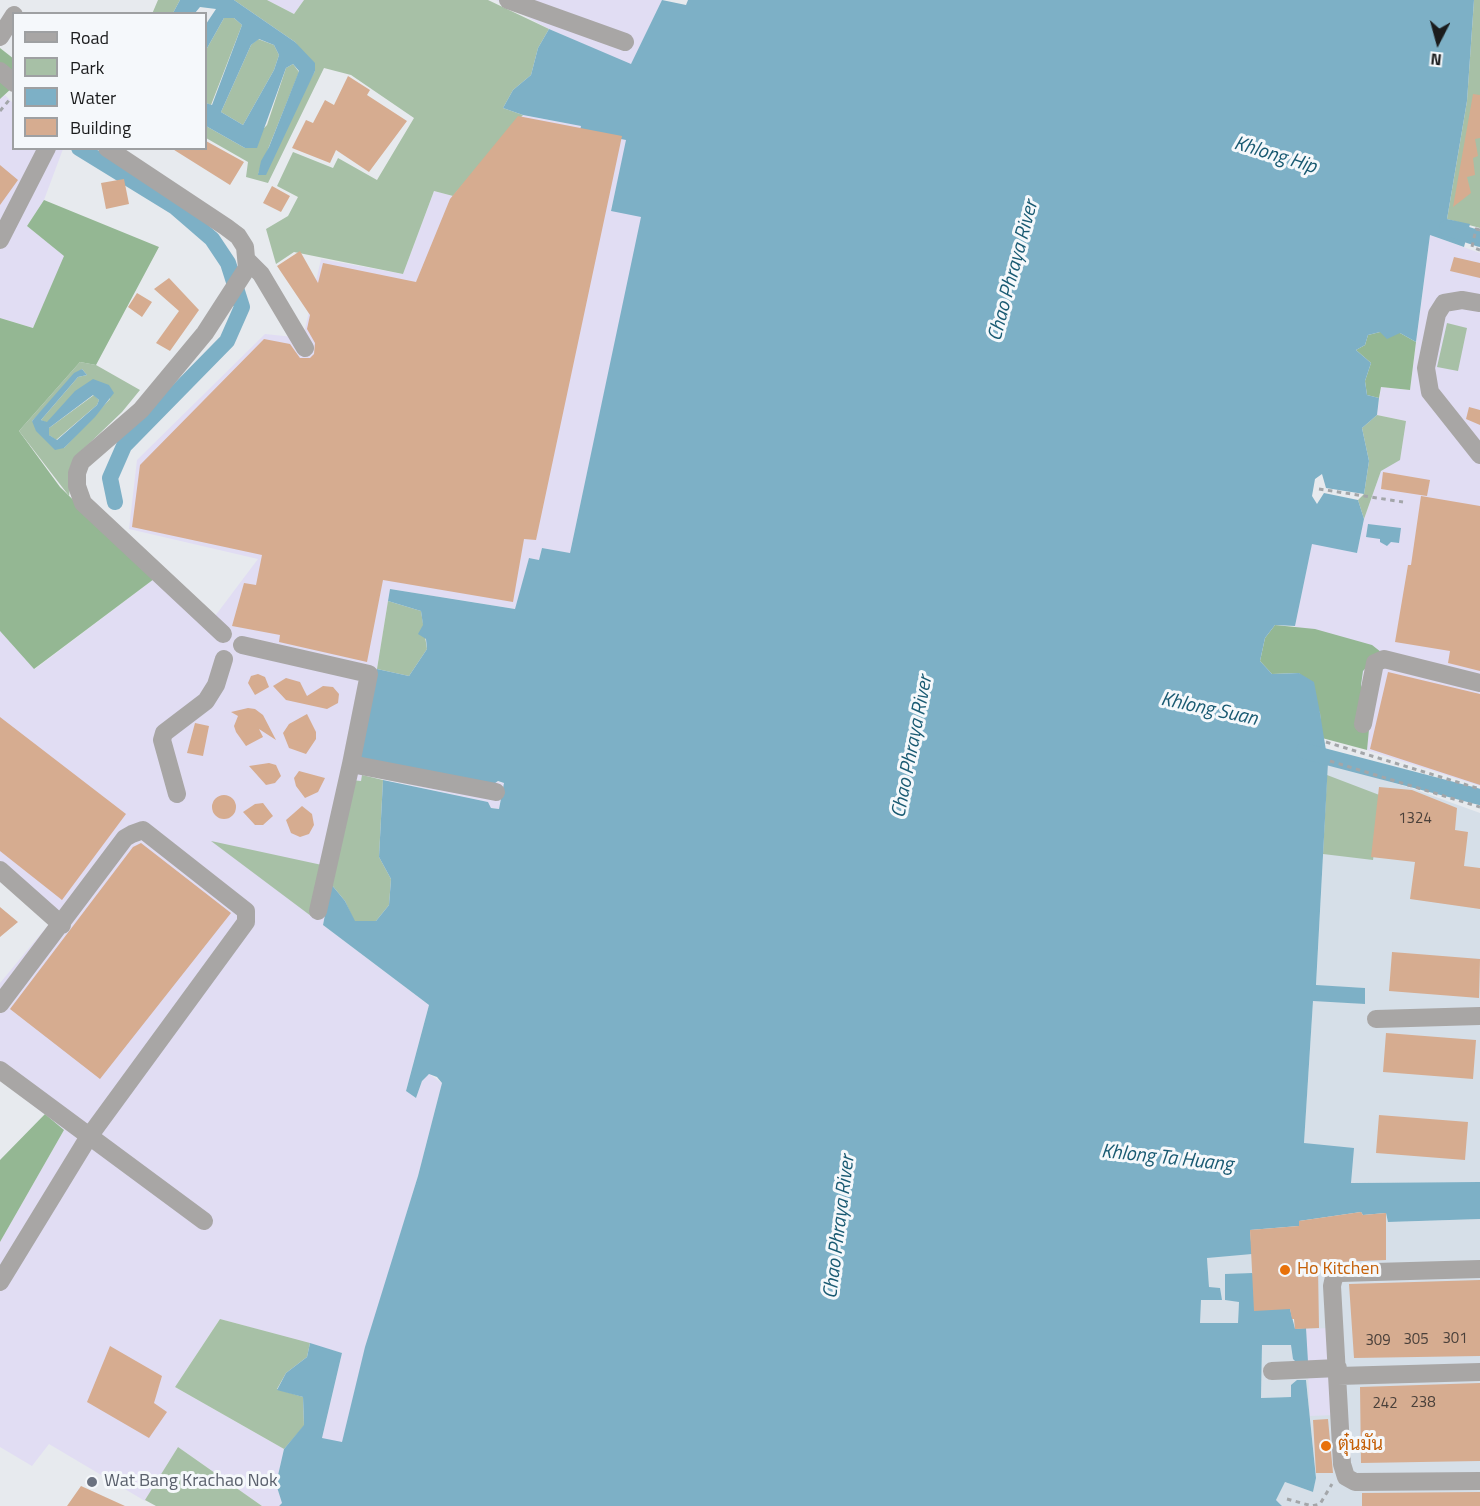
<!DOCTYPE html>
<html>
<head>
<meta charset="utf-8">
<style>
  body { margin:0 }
  #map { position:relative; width:1480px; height:1506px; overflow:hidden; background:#e7eaee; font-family:"Titillium Web",sans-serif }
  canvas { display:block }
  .legend { position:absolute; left:12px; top:12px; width:195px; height:138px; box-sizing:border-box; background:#f5f8fb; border:2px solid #9ea0a2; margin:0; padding:8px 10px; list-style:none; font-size:18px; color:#1b1c1d }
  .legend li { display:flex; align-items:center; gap:12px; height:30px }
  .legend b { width:30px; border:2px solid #9ea0a2 }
  .north { position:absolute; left:1408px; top:12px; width:60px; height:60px; -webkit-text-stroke:4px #f5f8fb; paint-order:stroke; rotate:186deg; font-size:16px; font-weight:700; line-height:24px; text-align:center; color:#1b1c1d }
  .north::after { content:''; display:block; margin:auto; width:21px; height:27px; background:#1b1c1d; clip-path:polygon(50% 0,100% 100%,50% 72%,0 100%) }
</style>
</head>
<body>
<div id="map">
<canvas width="1480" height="1506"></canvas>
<ul class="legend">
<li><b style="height:8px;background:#a8a6a5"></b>Road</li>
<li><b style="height:16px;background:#a7c0a6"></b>Park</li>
<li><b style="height:16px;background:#7db0c6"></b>Water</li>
<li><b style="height:16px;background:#d6ac90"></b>Building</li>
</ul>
<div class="north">N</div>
</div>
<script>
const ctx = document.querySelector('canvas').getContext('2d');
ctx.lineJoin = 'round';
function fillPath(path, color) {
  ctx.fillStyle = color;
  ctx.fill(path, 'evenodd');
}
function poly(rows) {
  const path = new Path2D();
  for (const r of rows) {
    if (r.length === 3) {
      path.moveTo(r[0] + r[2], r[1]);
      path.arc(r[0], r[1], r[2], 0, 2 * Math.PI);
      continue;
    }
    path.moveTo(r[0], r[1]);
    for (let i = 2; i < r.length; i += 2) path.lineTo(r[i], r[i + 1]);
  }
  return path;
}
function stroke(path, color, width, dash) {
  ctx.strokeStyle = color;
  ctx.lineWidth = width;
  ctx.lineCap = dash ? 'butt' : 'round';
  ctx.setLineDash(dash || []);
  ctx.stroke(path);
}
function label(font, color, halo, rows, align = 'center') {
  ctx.font = font + ' "Titillium Web",Sarabun,sans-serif';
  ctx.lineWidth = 6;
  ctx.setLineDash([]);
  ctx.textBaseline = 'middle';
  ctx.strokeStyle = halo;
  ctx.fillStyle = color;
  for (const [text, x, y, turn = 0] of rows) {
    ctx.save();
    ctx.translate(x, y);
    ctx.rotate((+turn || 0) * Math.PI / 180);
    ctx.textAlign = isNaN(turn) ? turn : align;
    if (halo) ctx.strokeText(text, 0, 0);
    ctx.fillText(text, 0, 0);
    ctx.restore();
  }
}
fillPath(poly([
  [1328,763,1411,788,1480,813,1480,1182,1350,1183,1304,1143,1313,1000,1365,1004,1365,988,1316,986],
  [1361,1212,1363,1215,1386,1213,1388,1222,1480,1219,1480,1506,1282,1506,1276,1500,1285,1482,1313,1492,1316,1477,1306,1380,1291,1397,1261,1398,1262,1345,1291,1345,1294,1319,1252,1273,1225,1275,1225,1300,1239,1301,1238,1323,1200,1323,1200,1300,1221,1300,1209,1288,1207,1258,1250,1230,1299,1226,1299,1221]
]), '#d6dfe8');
fillPath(poly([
  [267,0,304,0,294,14],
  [496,0,662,0,631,65,549,29],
  [5,95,13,103,14,148,63,149,44,200,27,226,65,256,33,328,0,318,0,99],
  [523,115,581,126,581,131,627,140,611,210,642,217,570,553,542,548,539,560,529,558,516,609,390,589,377,669,356,757,504,783,499,809,491,808,488,802,363,775,361,781,351,780,323,925,429,1005,406,1091,416,1098,422,1081,429,1074,442,1083,418,1176,366,1347,342,1443,322,1438,342,1353,220,1319,175,1387,284,1449,276,1484,282,1503,279,1506,262,1506,178,1447,145,1501,49,1444,32,1466,0,1447,0,1242,64,1130,0,1079,0,983,49,924,0,878,0,631,35,669,154,579,206,628,258,559,129,529,137,460,265,334,303,338,321,259,403,274,434,191,453,196],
  [1430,235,1480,253,1480,786,1345,743,1322,738,1295,626,1312,543,1357,553,1364,519,1381,471,1406,421,1377,415,1381,387,1410,390],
  [1330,1328,1336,1415,1310,1416,1306,1329]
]), '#e1ddf3');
fillPath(poly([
  [158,0,180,0,173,13,152,14],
  [234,0,267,0,294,14,304,0,488,0,549,29,538,48,531,75,513,90,503,108,523,115,453,196,434,191,403,274,294,252,276,264,266,229,288,216,298,197,277,186,293,152,333,168,338,158,377,180,414,118,351,75,324,68,268,183,246,177,248,162,206,138,206,126,245,148,267,125,286,68,293,64,299,72,258,174,315,71,295,42],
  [1474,0,1480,0,1480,228,1447,219,1467,101],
  [224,18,234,18,242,25,211,105,206,103,206,50],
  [258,39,274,45,279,55,274,70,243,125,221,112,251,45],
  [1447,323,1467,328,1458,371,1437,367],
  [80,362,96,365,140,390,122,412,74,458,69,496,19,431],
  [82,369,87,375,78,377,41,420,47,423,109,385,110,399,64,448,32,421],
  [94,395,99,400,97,405,56,440,49,435,49,428],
  [1377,415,1406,421,1400,460,1381,471,1364,519,1358,500,1364,494,1369,461,1362,428],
  [388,601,421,611,427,649,409,676,377,669],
  [362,775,383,780,379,857,391,879,389,905,376,921,354,921,345,901,331,884,351,780,361,781],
  [1327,775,1382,796,1373,860,1323,854],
  [211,841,322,865,311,916],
  [220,1319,310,1343,307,1357,286,1373,277,1389,303,1397,304,1426,284,1449,175,1387],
  [178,1447,262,1506,156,1506,145,1500]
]), '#a7c0a6');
fillPath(poly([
  [0,48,14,59,13,87,0,99],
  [44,200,159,247,96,365,80,362,19,431,60,487,154,579,34,669,0,631,0,318,33,328,64,256,27,226],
  [1380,332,1400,333,1416,342,1410,390,1381,387,1379,398,1367,395,1365,381,1371,363,1356,350,1365,345,1368,335],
  [1275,625,1315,629,1372,645,1381,652,1363,671,1361,685,1370,719,1367,750,1322,738,1320,713,1299,673,1272,674,1260,661,1265,638],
  [45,1114,64,1130,0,1242,0,1160]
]), '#94b793');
fillPath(poly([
  [180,0,234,0,295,42,315,63,315,71,266,175,258,175,261,161,269,147,299,71,293,64,286,68,257,148,245,148,206,126,206,103,212,105,242,25,234,18,224,18,206,50,206,24,216,9,200,7,195,13,173,13],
  [259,39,274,45,279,55,274,70,243,125,221,112,251,45],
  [662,0,686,5,688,0,1474,0,1467,101,1447,219,1470,224,1464,247,1430,235,1416,342,1400,333,1387,339,1380,332,1368,335,1365,345,1356,350,1371,363,1365,381,1367,395,1379,398,1377,415,1362,428,1369,461,1364,494,1326,488,1322,474,1315,479,1312,496,1317,504,1324,493,1358,500,1364,519,1357,553,1312,544,1295,626,1275,625,1265,638,1260,661,1272,674,1299,673,1314,682,1320,713,1328,763,1316,985,1365,988,1365,1004,1313,1001,1304,1143,1354,1148,1351,1183,1480,1182,1480,1219,1388,1222,1386,1213,1363,1215,1361,1212,1299,1221,1299,1226,1250,1230,1252,1254,1207,1258,1209,1287,1220,1288,1222,1300,1201,1300,1200,1323,1238,1323,1239,1302,1225,1300,1225,1274,1252,1273,1290,1309,1295,1329,1306,1328,1308,1362,1297,1363,1293,1359,1291,1345,1262,1345,1261,1398,1291,1397,1291,1385,1297,1380,1306,1380,1316,1478,1313,1492,1285,1482,1276,1500,1282,1506,279,1506,282,1503,276,1484,284,1449,304,1425,303,1397,277,1390,286,1373,307,1357,310,1343,342,1353,322,1438,342,1442,365,1347,418,1176,442,1083,437,1077,429,1074,422,1081,416,1098,406,1091,429,1005,323,925,331,884,345,901,355,921,376,921,389,905,391,879,379,857,383,780,488,802,491,808,499,809,504,783,498,781,491,786,356,758,377,669,409,676,427,649,426,639,418,634,423,625,421,611,388,601,390,589,515,609,529,558,539,560,542,548,570,553,641,217,611,211,626,140,580,131,581,126,523,115,503,108,513,90,531,75,538,48,549,29,631,64],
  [82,369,87,375,78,377,41,420,47,422,75,391,93,379,109,385,114,393,95,417,64,448,55,450,36,431,32,421,74,373],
  [93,395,99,400,97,405,57,440,49,435,49,428],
  [1368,524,1401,528,1399,543,1391,542,1387,546,1380,542,1380,539,1366,537]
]), '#7db0c6');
stroke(poly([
  [79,148,175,207,212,239,228,263,242,307,227,341,124,446,110,478,115,502],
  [1447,228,1480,239],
  [1304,751,1480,797]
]), '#7db0c6', 16);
fillPath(poly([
  [348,76,370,90,367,95,407,121,369,172,336,150,330,163,292,148,306,120,313,123,325,100,334,105],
  [1473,94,1480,95,1480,138,1475,139,1478,156,1473,158,1475,175,1467,177,1471,193,1453,207],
  [518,116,622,136,536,540,524,539,513,602,383,580,367,662,279,642,280,635,232,626,244,583,256,585,262,555,132,527,140,465,264,339,290,344,300,358,310,358,314,354,315,343,307,329,310,315,277,266,300,251,318,283,323,263,416,282,450,199],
  [206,141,244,162,230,185,171,148,206,148],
  [0,165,18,180,0,205],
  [124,179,129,204,106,209,101,183],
  [272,186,290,196,281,212,263,203],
  [1454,257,1480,263,1480,278,1450,271],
  [169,278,199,310,170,351,156,343,179,311,154,289],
  [137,293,152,302,142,317,128,307],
  [1469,407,1480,410,1480,425,1466,419],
  [1383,472,1430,480,1427,496,1381,489],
  [1421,496,1480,506,1480,671,1448,663,1450,651,1395,642,1408,565,1411,565],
  [1388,672,1480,694,1480,785,1370,749],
  [258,674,265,677,269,687,255,695,248,683,251,676],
  [286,678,300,682,307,696,323,686,333,687,339,694,338,703,327,709,286,700,273,686],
  [248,708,255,709,263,715,276,740,259,729,263,737,246,746,236,732,234,726,238,716,231,712],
  [307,714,316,732,316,739,306,754,289,748,283,733,289,724],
  [0,717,126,814,62,900,0,851],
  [195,723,209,726,203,756,187,753],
  [269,763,276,765,281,776,275,783,266,785,249,766],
  [299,771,325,778,318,792,305,798,296,786,294,778],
  [1379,787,1412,790,1457,808,1455,830,1468,832,1464,866,1480,868,1480,909,1410,899,1415,862,1371,857],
  [224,807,12],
  [263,803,273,816,263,825,255,825,243,812,255,804],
  [302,806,312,814,314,825,309,834,300,837,291,833,286,820],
  [141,843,231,913,100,1079,10,1009,133,847],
  [0,907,18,922,0,937],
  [1392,952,1480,959,1479,998,1389,991],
  [1386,1033,1476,1040,1473,1079,1383,1072],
  [1379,1115,1468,1122,1465,1160,1376,1153],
  [1361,1212,1363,1215,1386,1213,1386,1260,1340,1262,1318,1267,1319,1328,1295,1329,1294,1319,1292,1319,1290,1309,1254,1311,1250,1230,1299,1226,1299,1221],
  [1480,1280,1480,1356,1354,1358,1349,1284],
  [110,1346,162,1376,154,1403,167,1412,149,1438,87,1402],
  [1480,1383,1480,1461,1361,1463,1360,1387],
  [1328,1419,1333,1473,1316,1473,1313,1420],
  [81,1486,125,1506,67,1506],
  [1480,1492,1480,1506,1362,1506,1362,1493]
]), '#d6ac90');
stroke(poly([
  [0,111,10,99],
  [1480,230,1476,229,1472,247,1480,250],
  [1319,489,1403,502],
  [1326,742,1480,789],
  [1330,761,1480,807],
  [1287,1499,1312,1506,1320,1504,1332,1484]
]), '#a3a6a9', 3, [4.5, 4.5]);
stroke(poly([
  [508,0,625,42],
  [0,37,14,15],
  [0,71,14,83],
  [107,148,226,227,238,236,245,247,247,268,205,333,141,410,81,462,77,473,77,486,83,503,223,634],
  [0,240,47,148],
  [247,260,261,274,305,348],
  [1480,303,1462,300,1444,303,1437,314,1426,368,1430,392,1480,455],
  [242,645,369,674,351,764,496,792],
  [1363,724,1375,663,1384,659,1480,683],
  [177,794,162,740,164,733,206,701,216,685,224,659],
  [0,870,62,925],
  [318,911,351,764],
  [0,1004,125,838,132,834,143,830,246,911,246,922,88,1138,0,1282],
  [1376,1019,1480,1016],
  [0,1070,204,1221],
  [1480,1269,1340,1273,1334,1277,1332,1286,1342,1464,1346,1477,1355,1482,1480,1481],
  [1272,1371,1338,1368],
  [1338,1376,1480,1372]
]), '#a8a6a5', 18);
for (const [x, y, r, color] of [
  [1285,1270,6,"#e8710a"],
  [1326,1446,6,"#e8710a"],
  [92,1482,6,"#6b7280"]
]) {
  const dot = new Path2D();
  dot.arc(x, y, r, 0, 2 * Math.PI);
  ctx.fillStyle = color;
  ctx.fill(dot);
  stroke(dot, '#f5f8fb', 2);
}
label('15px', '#4a403a', null, [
  ["1324",1415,819],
  ["301",1455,1339],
  ["305",1416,1340],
  ["309",1378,1341],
  ["238",1423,1403],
  ["242",1385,1404]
]);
label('18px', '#c56008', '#f5f8fb', [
  ["Ho Kitchen",1297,1270],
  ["ตุ๋นมัน",1338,1446]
], 'left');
label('18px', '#5b616d', '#f5f8fb', [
  ["Wat Bang Krachao Nok",104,1482]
], 'left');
label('italic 20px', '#195a72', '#f5f8fb', [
  ["Khlong Hip",1275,156,17],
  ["Chao Phraya River",1014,271,-75],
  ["Khlong Suan",1209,710,12],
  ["Chao Phraya River",913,747,-79],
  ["Khlong Ta Huang",1167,1159,6],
  ["Chao Phraya River",840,1227,-83]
]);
</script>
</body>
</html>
